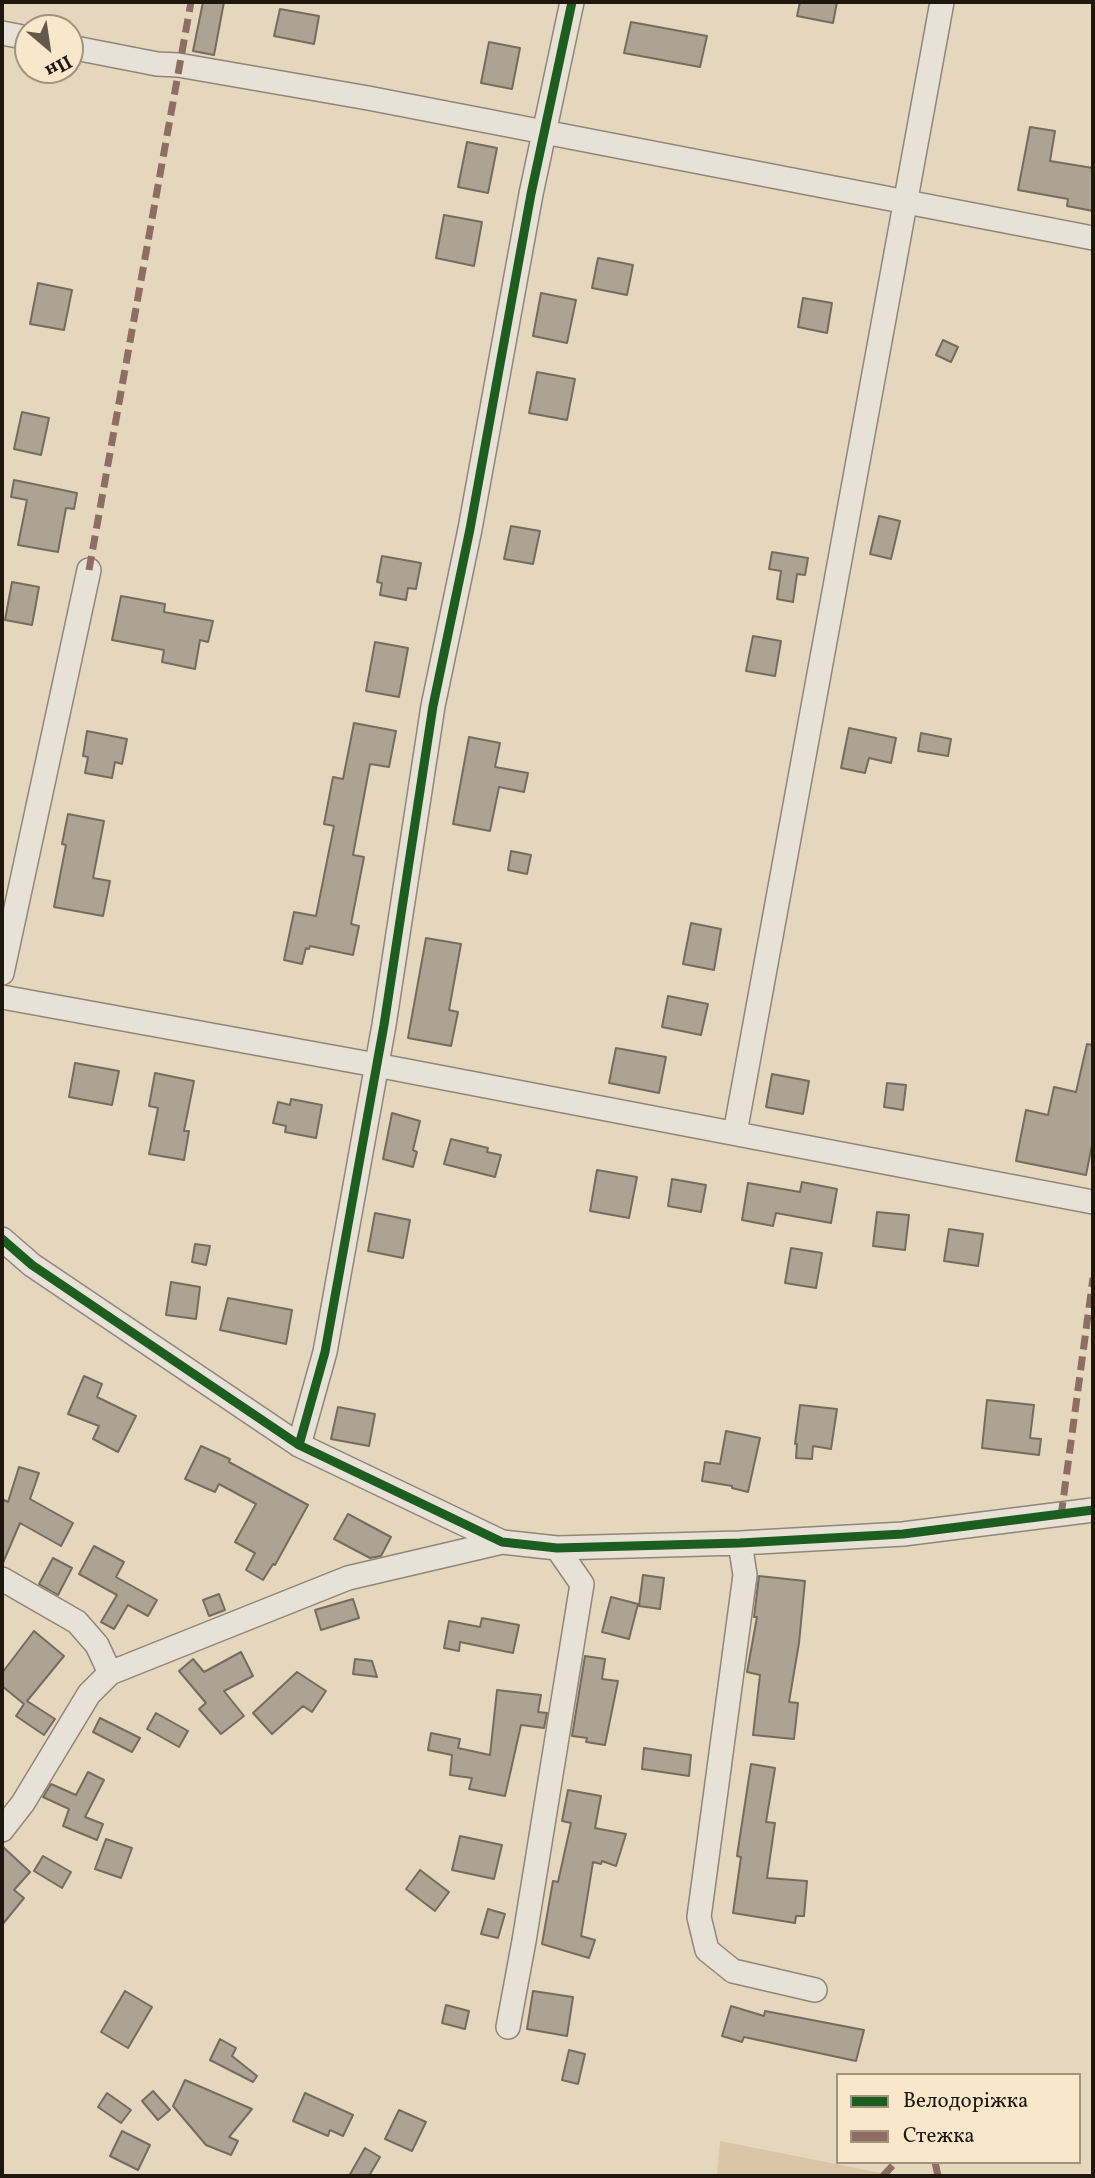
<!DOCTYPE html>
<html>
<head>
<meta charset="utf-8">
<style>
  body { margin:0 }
  #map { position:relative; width:1095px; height:2178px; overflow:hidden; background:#e5d6be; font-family:Vollkorn,serif }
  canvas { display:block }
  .frame { position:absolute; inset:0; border:4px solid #1f160c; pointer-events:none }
  .legend { position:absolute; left:836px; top:2073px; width:245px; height:91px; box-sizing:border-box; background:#f8e7ca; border:2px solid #a1937e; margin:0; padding:9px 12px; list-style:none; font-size:21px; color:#1f160c }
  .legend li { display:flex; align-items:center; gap:14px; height:35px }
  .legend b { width:35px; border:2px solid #a1937e }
  .north { position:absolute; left:14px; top:14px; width:70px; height:70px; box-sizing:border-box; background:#f8e7ca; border:2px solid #a1937e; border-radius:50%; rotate:151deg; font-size:19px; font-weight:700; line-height:28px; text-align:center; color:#1f160c }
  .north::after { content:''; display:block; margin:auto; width:24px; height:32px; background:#64594a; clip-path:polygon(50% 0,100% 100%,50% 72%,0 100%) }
</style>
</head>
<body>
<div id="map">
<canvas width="1095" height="2178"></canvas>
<div class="frame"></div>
<ul class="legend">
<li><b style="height:9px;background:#1b5e20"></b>Велодоріжка</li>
<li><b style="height:9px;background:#8d6e63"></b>Стежка</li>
</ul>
<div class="north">Пн</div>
</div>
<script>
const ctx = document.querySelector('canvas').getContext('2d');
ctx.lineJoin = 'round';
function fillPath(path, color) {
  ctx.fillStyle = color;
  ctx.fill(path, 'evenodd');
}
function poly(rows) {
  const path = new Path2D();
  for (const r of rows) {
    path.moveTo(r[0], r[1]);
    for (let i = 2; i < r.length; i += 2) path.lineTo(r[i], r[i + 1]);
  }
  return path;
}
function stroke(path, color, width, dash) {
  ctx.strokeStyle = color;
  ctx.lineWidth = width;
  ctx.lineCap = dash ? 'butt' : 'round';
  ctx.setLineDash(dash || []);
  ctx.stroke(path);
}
fillPath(poly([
  [720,2141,896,2176,717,2176]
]), '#dac6a6');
const building = poly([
  [203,2,224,2,214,55,193,51,203,2],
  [800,2,837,2,833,23,797,16,800,2],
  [280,9,319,16,314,44,274,36,280,9],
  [631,22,707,36,700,67,624,53,631,22],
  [489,42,520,48,512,89,481,83,489,42],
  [1030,127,1055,131,1050,161,1093,168,1093,211,1067,206,1068,199,1018,190,1030,127],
  [467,142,497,148,488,193,458,187,467,142],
  [444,215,482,222,474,266,436,258,444,215],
  [598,258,633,265,627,295,592,288,598,258],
  [38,283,72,290,64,330,30,324,38,283],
  [541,293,576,300,567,343,533,336,541,293],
  [803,298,832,303,827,333,798,327,803,298],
  [943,340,958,347,951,362,936,355,943,340],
  [537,372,575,379,567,420,529,413,537,372],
  [22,412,49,418,41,455,14,449,22,412],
  [14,480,77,493,74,509,66,508,58,552,18,545,27,500,11,497,14,480],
  [879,516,900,521,891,559,870,554,879,516],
  [511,526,540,531,533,564,504,559,511,526],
  [772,552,808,558,805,575,797,574,793,602,777,599,781,571,769,569,772,552],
  [382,556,421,563,416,589,408,588,406,600,380,595,382,583,377,582,382,556],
  [12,582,39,587,32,625,5,620,12,582],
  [121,596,165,604,164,612,213,621,208,642,200,640,195,669,162,662,164,650,112,640,121,596],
  [753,636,781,641,775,676,746,671,753,636],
  [375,642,408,648,399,697,366,691,375,642],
  [354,723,396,731,389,767,370,764,353,855,364,857,351,924,359,926,353,955,310,946,309,949,306,948,302,964,284,960,294,912,316,916,334,826,324,824,333,777,343,779,354,723],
  [849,728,896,738,891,763,869,758,865,773,841,768,849,728],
  [87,731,127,739,122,764,115,762,112,778,85,773,88,757,83,756,87,731],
  [921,733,951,739,948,756,918,751,921,733],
  [469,737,500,743,495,767,528,773,524,792,499,787,490,831,453,824,469,737],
  [68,814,104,821,93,878,110,881,103,916,54,907,66,845,62,844,68,814],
  [511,851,531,855,527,874,508,870,511,851],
  [691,923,721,929,714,970,683,964,691,923],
  [426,938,461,944,449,1010,458,1012,451,1046,408,1038,426,938],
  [668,996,708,1004,701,1035,662,1027,668,996],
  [1087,1044,1093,1045,1093,1140,1086,1175,1016,1161,1026,1110,1048,1115,1054,1087,1076,1092,1087,1044],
  [616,1048,666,1057,659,1093,609,1083,616,1048],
  [75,1063,119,1071,112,1105,69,1097,75,1063],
  [155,1073,194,1081,184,1131,189,1131,184,1160,149,1154,158,1108,149,1106,155,1073],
  [772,1074,809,1081,803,1114,766,1107,772,1074],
  [887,1083,906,1085,903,1110,884,1107,887,1083],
  [291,1099,322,1105,316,1138,285,1132,286,1126,273,1123,278,1102,290,1105,291,1099],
  [392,1113,420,1121,413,1150,417,1152,413,1167,383,1159,392,1113],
  [451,1139,488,1148,487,1152,501,1155,495,1177,444,1164,451,1139],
  [597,1170,637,1177,629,1218,590,1211,597,1170],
  [672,1179,706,1185,701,1212,668,1206,672,1179],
  [802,1182,837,1189,831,1223,776,1213,773,1226,742,1220,748,1183,800,1192,802,1182],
  [877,1212,909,1215,905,1250,873,1246,877,1212],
  [375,1213,410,1220,403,1258,368,1251,375,1213],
  [949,1229,983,1234,978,1266,944,1261,949,1229],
  [195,1244,210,1246,206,1265,192,1262,195,1244],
  [791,1248,822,1253,816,1288,785,1283,791,1248],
  [171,1282,200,1287,196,1319,166,1315,171,1282],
  [228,1298,292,1310,286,1344,220,1330,228,1298],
  [84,1376,102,1384,97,1397,136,1416,118,1452,93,1439,99,1426,68,1414,84,1376],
  [987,1400,1034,1405,1030,1438,1041,1439,1039,1455,982,1448,987,1400],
  [800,1405,837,1409,831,1449,813,1446,812,1459,796,1458,797,1444,795,1444,800,1405],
  [338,1407,375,1414,369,1446,331,1439,338,1407],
  [726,1431,760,1438,748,1492,732,1488,732,1486,702,1481,705,1462,720,1464,726,1431],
  [201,1446,230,1459,229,1462,308,1505,275,1565,273,1564,263,1580,246,1570,255,1553,235,1542,256,1504,219,1484,215,1492,185,1479,201,1446],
  [19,1467,39,1473,30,1499,73,1523,61,1546,20,1523,2,1565,2,1499,8,1502,19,1467],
  [348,1514,391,1537,381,1556,370,1558,334,1539,348,1514],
  [94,1546,124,1562,116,1577,157,1600,148,1616,128,1605,114,1629,101,1622,117,1595,79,1574,94,1546],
  [53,1558,72,1568,58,1595,39,1584,53,1558],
  [643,1575,664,1578,660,1609,639,1606,643,1575],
  [759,1576,805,1581,799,1643,789,1702,798,1703,794,1739,753,1735,760,1675,747,1672,757,1617,754,1617,759,1576],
  [219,1594,225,1610,209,1616,203,1600,219,1594],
  [611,1597,638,1604,629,1639,602,1632,611,1597],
  [353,1599,359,1618,321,1630,315,1610,353,1599],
  [482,1618,519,1625,513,1653,460,1642,459,1651,444,1648,449,1621,480,1627,482,1618],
  [34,1631,64,1656,27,1701,55,1719,44,1735,16,1716,24,1704,2,1686,2,1673,34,1631],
  [241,1652,253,1676,224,1691,244,1716,221,1734,199,1709,206,1703,179,1671,193,1659,204,1672,241,1652],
  [585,1656,605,1659,602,1679,618,1681,605,1745,586,1742,587,1738,572,1736,585,1656],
  [355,1659,372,1661,377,1677,353,1674,355,1659],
  [297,1672,326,1691,312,1712,303,1706,272,1734,253,1713,297,1672],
  [497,1690,541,1695,538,1712,547,1713,544,1728,521,1725,505,1796,469,1789,472,1778,450,1775,452,1755,428,1750,431,1733,460,1739,458,1748,490,1755,497,1690],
  [156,1713,188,1731,179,1747,147,1729,156,1713],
  [100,1718,140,1738,132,1752,93,1732,100,1718],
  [644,1748,691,1755,689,1776,642,1769,644,1748],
  [751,1764,775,1768,766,1822,775,1823,767,1878,807,1881,804,1916,796,1916,795,1923,733,1913,741,1857,737,1856,751,1764],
  [88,1772,104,1780,85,1817,103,1824,97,1840,63,1826,69,1809,43,1797,51,1784,76,1795,88,1772],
  [568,1790,601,1796,595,1828,626,1834,616,1866,602,1861,601,1864,593,1862,581,1936,595,1940,589,1958,542,1944,553,1881,558,1882,571,1823,562,1821,568,1790],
  [460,1836,502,1845,494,1879,452,1870,460,1836],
  [106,1839,132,1848,121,1878,95,1869,106,1839],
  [2,1846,30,1872,14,1890,24,1898,2,1925,2,1846],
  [43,1856,71,1872,62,1888,34,1871,43,1856],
  [420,1870,449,1892,435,1911,406,1889,420,1870],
  [488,1909,505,1914,498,1938,481,1934,488,1909],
  [125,1991,152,2007,128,2048,101,2032,125,1991],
  [533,1991,573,1997,567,2036,527,2029,533,1991],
  [446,2005,469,2011,465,2029,442,2023,446,2005],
  [731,2006,764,2016,765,2011,864,2030,856,2061,744,2037,742,2042,722,2036,731,2006],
  [220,2039,236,2048,232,2056,257,2076,253,2082,210,2060,220,2039],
  [569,2050,585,2054,578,2084,562,2080,569,2050],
  [185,2080,252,2109,229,2137,238,2141,231,2155,206,2145,173,2106,185,2080],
  [153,2091,170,2110,158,2120,142,2101,153,2091],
  [107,2093,131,2110,121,2123,98,2107,107,2093],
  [305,2093,353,2115,343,2136,330,2130,328,2136,293,2121,305,2093],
  [399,2110,426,2122,412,2151,385,2139,399,2110],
  [122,2131,150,2145,138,2170,110,2156,122,2131],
  [365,2148,380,2157,369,2176,349,2176,365,2148]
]);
fillPath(building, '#ada393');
stroke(building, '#756c5f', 2);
const minor = poly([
  [2,33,28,38],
  [70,47,157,64,178,65,368,98,1093,238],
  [2,973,89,570],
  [2,997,376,1065,1093,1202],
  [735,1133,942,2],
  [2,1239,32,1265,299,1445,502,1542,557,1548,740,1543,903,1534,1093,1510],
  [299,1445,325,1352,384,1025,433,706,470,529,531,194,572,2],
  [740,1543,745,1575,699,1917,707,1950,733,1971,815,1990],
  [2,1579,77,1622,97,1645,110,1673],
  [2,1830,23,1803,89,1694,110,1673,348,1578,502,1542],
  [508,2027,524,1941,582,1584,557,1548]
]);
stroke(minor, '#908678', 26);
stroke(minor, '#e8e1d5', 23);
stroke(poly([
  [89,570,191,2],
  [1061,1516,1093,1278],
  [935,2162,938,2176],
  [883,2176,896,2162]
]), '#8d6e63', 7, [14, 7]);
stroke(poly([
  [2,1239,32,1265,299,1445,502,1542,557,1548,740,1543,903,1534,1093,1510],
  [299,1445,325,1352,384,1025,433,706,470,529,531,194,572,2]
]), '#1b5e20', 9);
</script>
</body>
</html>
